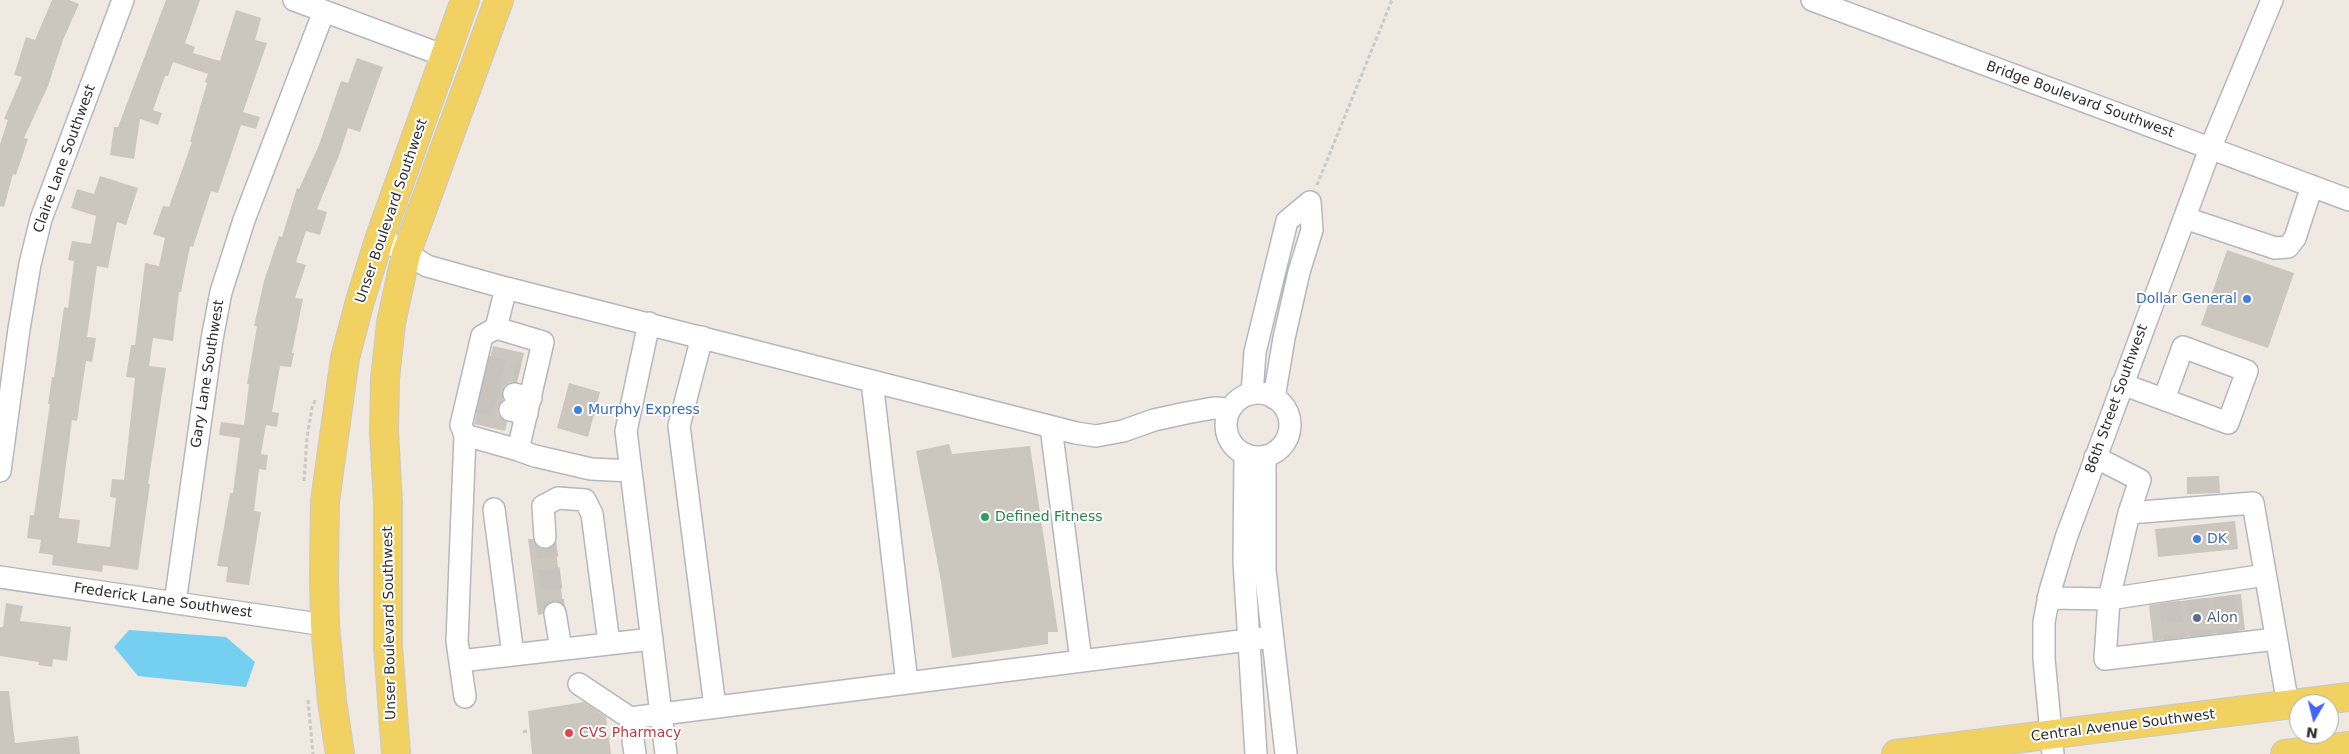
<!DOCTYPE html>
<html>
<head>
<meta charset="utf-8">
<style>
  body { margin:0 }
  #map { position:relative; width:2349px; height:754px; overflow:hidden; background:#efe9e1; font-family:"DejaVu Sans",sans-serif }
  canvas { display:block }
  .north { position:absolute; left:2289px; top:694px; width:50px; height:50px; box-sizing:border-box; background:#fff; border:1px solid #ababab; border-radius:50%; rotate:188deg; font-size:14px; font-weight:700; line-height:20px; text-align:center; color:#2e2e2e }
  .north::after { content:''; display:block; margin:auto; width:18px; height:22px; background:#4264fb; clip-path:polygon(50% 0,100% 100%,50% 72%,0 100%) }
</style>
</head>
<body>
<div id="map">
<canvas width="2349" height="754"></canvas>
<div class="north">N</div>
</div>
<script>
const ctx = document.querySelector('canvas').getContext('2d');
ctx.lineJoin = 'round';
function fillPath(path, color) {
  ctx.fillStyle = color;
  ctx.fill(path, 'evenodd');
}
function poly(rows) {
  const path = new Path2D();
  for (const r of rows) {
    if (r.length === 3) {
      path.moveTo(r[0] + r[2], r[1]);
      path.arc(r[0], r[1], r[2], 0, 2 * Math.PI);
      continue;
    }
    path.moveTo(r[0], r[1]);
    for (let i = 2; i < r.length; i += 2) path.lineTo(r[i], r[i + 1]);
  }
  return path;
}
function stroke(path, color, width, dash) {
  ctx.strokeStyle = color;
  ctx.lineWidth = width;
  ctx.lineCap = dash ? 'butt' : 'round';
  ctx.setLineDash(dash || []);
  ctx.stroke(path);
}
function label(font, color, halo, rows, align = 'center') {
  ctx.font = font + ' "DejaVu Sans",sans-serif';
  ctx.lineWidth = 4;
  ctx.setLineDash([]);
  ctx.textBaseline = 'middle';
  ctx.strokeStyle = halo;
  ctx.fillStyle = color;
  for (const [text, x, y, turn = 0] of rows) {
    ctx.save();
    ctx.translate(x, y);
    ctx.rotate((+turn || 0) * Math.PI / 180);
    ctx.textAlign = isNaN(turn) ? turn : align;
    if (halo) ctx.strokeText(text, 0, 0);
    ctx.fillText(text, 0, 0);
    ctx.restore();
  }
}
fillPath(poly([
  [129,630,226,637,255,662,246,687,138,676,114,647]
]), '#75cff0');
fillPath(poly([
  [52,0,69,0,79,4,63,40,48,86,24,138,28,139,16,175,13,174,4,207,0,206,0,144,8,120,4,119,22,77,14,75,26,37,35,40],
  [166,0,200,0,185,43,195,47,193,53,220,61,236,10,261,18,255,40,267,43,243,112,260,117,256,129,241,125,218,193,211,191,193,247,190,246,181,292,179,292,173,341,153,338,149,366,166,368,148,484,150,484,138,570,103,565,102,572,52,565,53,555,39,553,41,540,27,538,30,515,34,515,50,404,48,404,52,377,54,377,64,307,68,308,74,261,68,260,72,241,91,244,96,216,71,208,77,189,94,194,100,176,138,188,126,225,117,222,108,268,97,266,87,337,96,338,92,362,86,361,77,421,72,420,59,518,80,520,77,543,110,547,116,498,110,497,112,479,124,480,135,378,126,377,131,345,135,345,145,263,159,266,165,238,153,234,163,206,169,207,192,142,190,142,207,83,205,82,208,74,173,62,168,76,165,76,153,110,162,113,158,125,140,119,134,159,110,155,114,127,118,127],
  [357,58,383,67,360,132,348,128,340,153,317,209,327,212,320,235,306,231,296,262,306,265,295,298,303,299,292,353,294,353,291,367,280,366,272,412,279,413,277,427,266,425,261,454,268,455,266,470,259,469,254,511,261,512,249,585,226,582,228,567,217,566,230,493,233,493,240,438,219,435,221,422,244,425,249,384,247,384,257,326,254,326,264,281,279,236,282,237,297,188,299,189,319,145,341,81,348,83],
  [2227,250,2294,273,2268,348,2201,325],
  [493,346,524,353,517,382,510,382,505,386,502,392,503,400,498,407,498,414,507,422,505,431,474,424],
  [569,383,600,392,588,437,557,428],
  [949,444,952,454,1030,446,1058,632,1048,632,1048,644,952,658,941,581,916,451],
  [2219,476,2220,493,2187,494,2187,477],
  [2235,521,2238,549,2158,557,2155,529],
  [528,539,533,539,539,548,545,549,555,544,563,604,553,601,547,603,543,614,538,615],
  [2241,594,2245,630,2153,641,2149,605],
  [6,603,23,606,20,621,71,627,67,661,53,659,52,667,38,665,39,662,0,656,0,627,3,627],
  [0,691,9,691,15,743,78,736,80,754,0,754],
  [584,702,606,717,611,754,532,754,528,711]
]), '#cbc7bf');
stroke(poly([
  [483,365,519,374],
  [479,385,514,394],
  [474,402,510,410],
  [545,537,555,613],
  [2224,596,2228,633],
  [2197,599,2201,636],
  [2170,602,2174,639]
]), '#c8c4bd', 21, [21, 11]);
const minor = poly([
  [294,0,445,56],
  [1812,0,2349,200],
  [2185,218,2275,248,2288,247,2295,238,2312,186],
  [380,237,427,266,506,288,1076,433,1096,436,1123,431,1154,420,1186,413,1214,408,1230,409],
  [649,323,626,431,666,754],
  [496,328,543,342,518,450,535,456,591,469,631,471],
  [702,337,679,426,715,707],
  [872,381,907,683],
  [2122,384,2228,423,2247,371,2183,347,2164,399],
  [1258,425,32],
  [514,394,531,398],
  [1252,394,1255,352,1287,221,1310,202],
  [1274,398,1284,338,1299,272,1312,230,1310,202],
  [510,410,527,414],
  [1051,427,1081,661],
  [465,435,518,450],
  [1245,454,1244,562,1256,754],
  [1265,456,1265,570,1286,754],
  [2095,457,2140,480,2129,513],
  [0,471,19,329,30,264,41,219,123,0],
  [494,509,513,655],
  [545,537,543,506,558,498,585,500,592,514,609,643],
  [2265,575,2109,599,2105,659,2276,639],
  [0,577,325,625],
  [2048,598,2109,599,2129,513,2253,503,2288,705],
  [175,603,212,339,221,292,244,220,324,11],
  [555,613,561,649],
  [460,661,652,639],
  [579,684,630,718,1272,637],
  [465,697,457,641,465,435,461,425,482,336,496,328,506,288],
  [630,718,635,754],
  [2053,754,2044,659,2044,622,2050,591,2066,538,2210,149,2272,0]
]);
const major = poly([
  [340,754,332,701,325,625,324,575,325,501,345,358,360,301,380,237,465,0],
  [396,754,388,646,388,503,384,431,385,379,391,323,406,254,499,0],
  [1896,754,2349,697],
  [2285,754,2349,746]
]);
stroke(minor, '#b4b7c1', 24);
stroke(major, '#c9c9c9', 30);
stroke(poly([
  [1317,185,1392,0],
  [304,481,307,437,312,408,316,398],
  [308,700,313,754],
  [523,732,527,731]
]), '#c9c9c9', 3, [4, 2.5]);
stroke(minor, '#fff', 21);
stroke(major, '#f2d163', 28);
for (const [x, y, r, color] of [
  [2247,299,5,"#3f7fe0"],
  [578,410,5,"#3f7fe0"],
  [985,517,5,"#2e9e5b"],
  [2197,539,5,"#3f7fe0"],
  [2197,618,5,"#5c6f8a"],
  [569,733,5,"#e0444e"]
]) {
  const dot = new Path2D();
  dot.arc(x, y, r, 0, 2 * Math.PI);
  ctx.fillStyle = color;
  ctx.fill(dot);
  stroke(dot, '#fff', 2);
}
label('14px', '#2e2e2e', '#fff', [
  ["Bridge Boulevard Southwest",2080,100,20],
  ["Claire Lane Southwest",65,159,-70],
  ["Unser Boulevard Southwest",392,211,-71],
  ["Gary Lane Southwest",208,374,-81],
  ["86th Street Southwest",2117,399,-70],
  ["Frederick Lane Southwest",163,601,8],
  ["Unser Boulevard Southwest",390,623,-91],
  ["Central Avenue Southwest",2123,726,-7]
]);
label('14px', '#366cbe', '#fff', [
  ["Dollar General",2237,299,"right"],
  ["Murphy Express",588,410],
  ["DK",2207,539]
], 'left');
label('14px', '#27864d', '#fff', [
  ["Defined Fitness",995,517]
], 'left');
label('14px', '#4e5e75', '#fff', [
  ["Alon",2207,618]
], 'left');
label('14px', '#be3a42', '#fff', [
  ["CVS Pharmacy",579,733]
], 'left');
</script>
</body>
</html>
